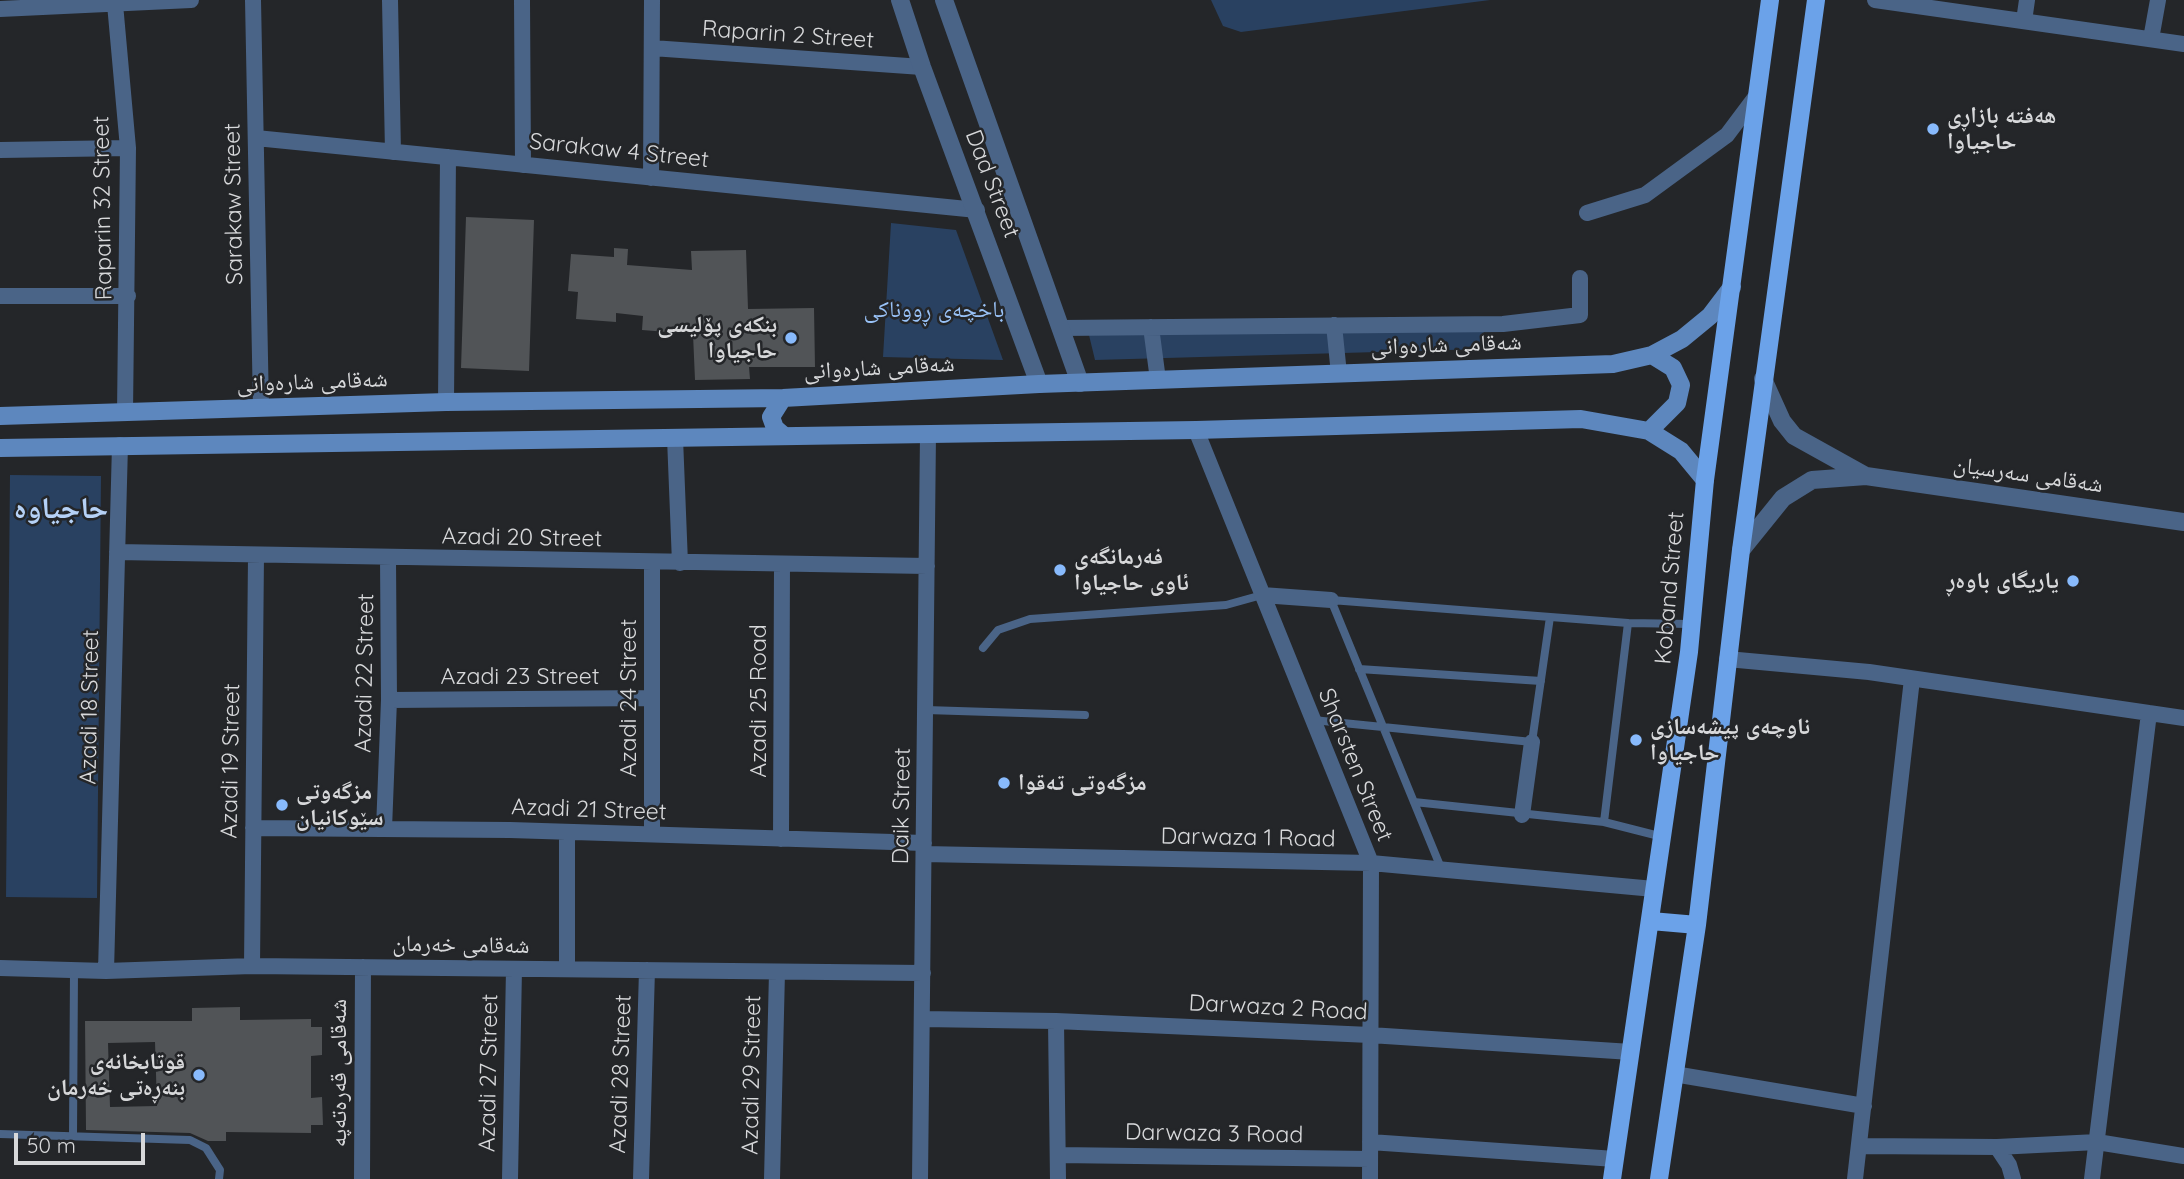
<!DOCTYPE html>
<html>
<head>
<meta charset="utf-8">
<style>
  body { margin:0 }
  #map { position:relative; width:2184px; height:1179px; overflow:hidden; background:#242629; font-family:Quicksand,sans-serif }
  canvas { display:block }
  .scale { position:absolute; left:14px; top:1133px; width:131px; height:32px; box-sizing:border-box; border:4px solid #d7d8da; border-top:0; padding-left:9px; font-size:21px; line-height:24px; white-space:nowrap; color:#d7d8da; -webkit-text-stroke:5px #242629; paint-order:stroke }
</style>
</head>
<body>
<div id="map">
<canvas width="2184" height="1179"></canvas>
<div class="scale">50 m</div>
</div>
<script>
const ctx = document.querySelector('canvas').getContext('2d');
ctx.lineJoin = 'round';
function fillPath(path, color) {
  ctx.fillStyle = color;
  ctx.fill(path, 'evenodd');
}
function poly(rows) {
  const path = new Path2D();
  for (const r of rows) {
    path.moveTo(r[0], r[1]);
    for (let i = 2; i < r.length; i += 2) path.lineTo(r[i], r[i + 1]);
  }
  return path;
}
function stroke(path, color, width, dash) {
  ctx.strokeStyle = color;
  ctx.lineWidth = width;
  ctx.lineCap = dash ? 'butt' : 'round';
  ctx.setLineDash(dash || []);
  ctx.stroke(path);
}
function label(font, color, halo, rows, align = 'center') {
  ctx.font = font + ' Quicksand,"Noto Naskh Arabic",sans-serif';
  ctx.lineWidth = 5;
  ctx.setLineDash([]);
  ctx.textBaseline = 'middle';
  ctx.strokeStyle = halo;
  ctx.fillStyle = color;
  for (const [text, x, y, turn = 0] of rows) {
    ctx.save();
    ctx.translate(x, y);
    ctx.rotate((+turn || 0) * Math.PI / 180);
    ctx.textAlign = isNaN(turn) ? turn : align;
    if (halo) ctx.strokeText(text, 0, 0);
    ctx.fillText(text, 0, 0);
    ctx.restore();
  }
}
fillPath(poly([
  [1211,0,1490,0,1241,32,1223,26],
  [891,223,956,230,1003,360,883,357],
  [1484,322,1484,349,1095,360,1088,331],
  [10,475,101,476,97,898,6,897]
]), '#294161');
fillPath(poly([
  [466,217,534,220,529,371,461,368],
  [614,248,628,249,627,265,692,270,691,251,746,250,748,309,814,308,815,367,749,367,750,379,695,380,693,334,642,330,643,316,616,313,616,322,576,319,578,292,568,291,571,254,614,257],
  [240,1007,240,1020,311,1019,311,1027,322,1027,322,1055,311,1056,311,1098,322,1097,323,1125,311,1125,311,1133,226,1132,226,1141,208,1141,190,1133,86,1130,85,1021,192,1021,192,1008],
  [155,1042,157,1106,110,1107,108,1043]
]), '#515457');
stroke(poly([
  [983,648,998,630,1030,619,1226,605,1262,595],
  [1359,669,1541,681],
  [926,710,1085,715],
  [1313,720,1532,742,1550,617],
  [1414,802,1604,822,1663,837],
  [1604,822,1628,623],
  [1441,868,1331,600,1628,623,1691,624],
  [0,1134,190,1140,206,1148,220,1170,219,1179],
  [73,1136,74,970]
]), '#4a6487', 8);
stroke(poly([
  [253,0,261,408],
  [390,0,393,152],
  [522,0,523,165],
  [1875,0,2184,44],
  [115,4,128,148,125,413],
  [0,9,191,0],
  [2024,21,2027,0],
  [2151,39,2158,0],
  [652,48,922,67],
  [256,138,977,210],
  [0,150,128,148],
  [651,178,652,0],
  [1587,213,1645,195,1727,135,1757,95],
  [0,296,128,296],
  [1334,325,1339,374],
  [1151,327,1158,380],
  [1060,328,1503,324,1580,315,1580,278],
  [446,402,448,157],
  [1196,430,1371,863,1370,1179],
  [675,438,680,563],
  [117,552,927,566],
  [652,563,652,834],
  [1262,595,1331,600],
  [1727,659,1869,672,2184,718],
  [389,700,652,698],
  [1522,815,1532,742],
  [253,828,510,830,924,843],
  [384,829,389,700,388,559],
  [567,832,567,969],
  [781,839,782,564],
  [924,854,1371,863,1654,889],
  [252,966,256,556],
  [0,968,106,971,252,966,923,973],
  [106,971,120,445],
  [922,1019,1056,1021,1370,1035,1631,1052],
  [1056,1021,1058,1179],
  [1674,1074,1864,1106],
  [1370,1142,1615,1159],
  [1859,1146,1997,1147,2009,1165,2013,1179],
  [1997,1147,2097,1142,2184,1156],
  [1058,1155,1370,1159],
  [362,1179,363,967],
  [510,1179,514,969],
  [641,1179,647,970],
  [772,1179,777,972],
  [920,1179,928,434],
  [1855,1179,1912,679],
  [2092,1179,2149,713]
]), '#4a6487', 16);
stroke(poly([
  [900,0,922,67,1039,384],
  [944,0,1080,383],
  [1763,379,1782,421,1794,436,1866,476],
  [1741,550,1783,498,1812,480,1866,476,2184,522]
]), '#4a6487', 18);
stroke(poly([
  [0,416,446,402,783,398,1039,384,1613,364,1652,355,1682,339,1710,316,1732,287],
  [1649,431,1677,403,1681,385,1673,368,1652,355],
  [782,434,775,428,771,417,783,398],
  [0,448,1196,430,1581,419,1649,431,1681,451,1705,480]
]), '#5d87be', 18);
stroke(poly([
  [1651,921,1697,925],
  [1612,1179,1689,652,1705,480,1770,0],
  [1659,1179,1697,925,1741,550,1816,0]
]), '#6ba2e9', 18);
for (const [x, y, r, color] of [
  [1933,129,7,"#88bafc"],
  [791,338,7,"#88bafc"],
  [1060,570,7,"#88bafc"],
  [2073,581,7,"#88bafc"],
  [1636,740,7,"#88bafc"],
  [1004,783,7,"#88bafc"],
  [282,805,7,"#88bafc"],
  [199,1075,7,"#88bafc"]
]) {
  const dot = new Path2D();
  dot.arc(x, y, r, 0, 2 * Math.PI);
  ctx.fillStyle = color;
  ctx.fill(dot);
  stroke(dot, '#242629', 2.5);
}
label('23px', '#d7d8da', '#242629', [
  ["Raparin 2 Street",788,35,4],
  ["Sarakaw 4 Street",619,151,6],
  ["Dad Street",992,184,69],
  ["Sarakaw Street",234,204,-91],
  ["Raparin 32 Street",103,208,-91],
  ["شەقامی شارەوانی",1446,345,-2],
  ["شەقامی شارەوانی",879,368,-3],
  ["شەقامی شارەوانی",312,382,-2],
  ["شەقامی سەرسیان",2028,475,8],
  ["Azadi 20 Street",522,538,1],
  ["Koband Street",1670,588,-85],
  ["Azadi 22 Street",365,673,-89],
  ["Azadi 23 Street",520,677],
  ["Azadi 24 Street",629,698,-90],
  ["Azadi 25 Road",759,701,-90],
  ["Azadi 18 Street",90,707,-89],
  ["Azadi 19 Street",231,761,-89],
  ["Sharsten Street",1355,765,68],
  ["Daik Street",902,806,-89],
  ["Azadi 21 Street",589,810,2],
  ["Darwaza 1 Road",1248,838,1],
  ["شەقامی خەرمان",461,945,1],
  ["Darwaza 2 Road",1278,1008,3],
  ["شەقامی قەرەتەپە",339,1073,-90],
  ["Azadi 27 Street",489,1073,-89],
  ["Azadi 28 Street",621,1074,-88],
  ["Azadi 29 Street",752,1075,-89],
  ["Darwaza 3 Road",1214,1134,1]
]);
label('bold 23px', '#d7d8da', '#242629', [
  ["هەفتە بازاڕی",1947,116],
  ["حاجیاوا",1947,142],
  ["بنکەی پۆلیسی",777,325,"right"],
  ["حاجیاوا",777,351,"right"],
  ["فەرمانگەی",1074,557],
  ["ئاوی حاجیاوا",1074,583],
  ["یاریگای باوەڕ",2059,581,"right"],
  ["ناوچەی پیشەسازی",1650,727],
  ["حاجیاوا",1650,753],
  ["مزگەوتی تەقوا",1018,783],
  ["مزگەوتی",296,792],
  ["سێوکانیان",296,818],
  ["قوتابخانەی",185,1062,"right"],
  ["بنەڕەتی خەرمان",185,1088,"right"]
], 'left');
label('23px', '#99c2f7', '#242629', [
  ["باخچەی ڕووناکی",934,310]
]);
label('bold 30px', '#b5d1f6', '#242629', [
  ["حاجیاوە",61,509]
]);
</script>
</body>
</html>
